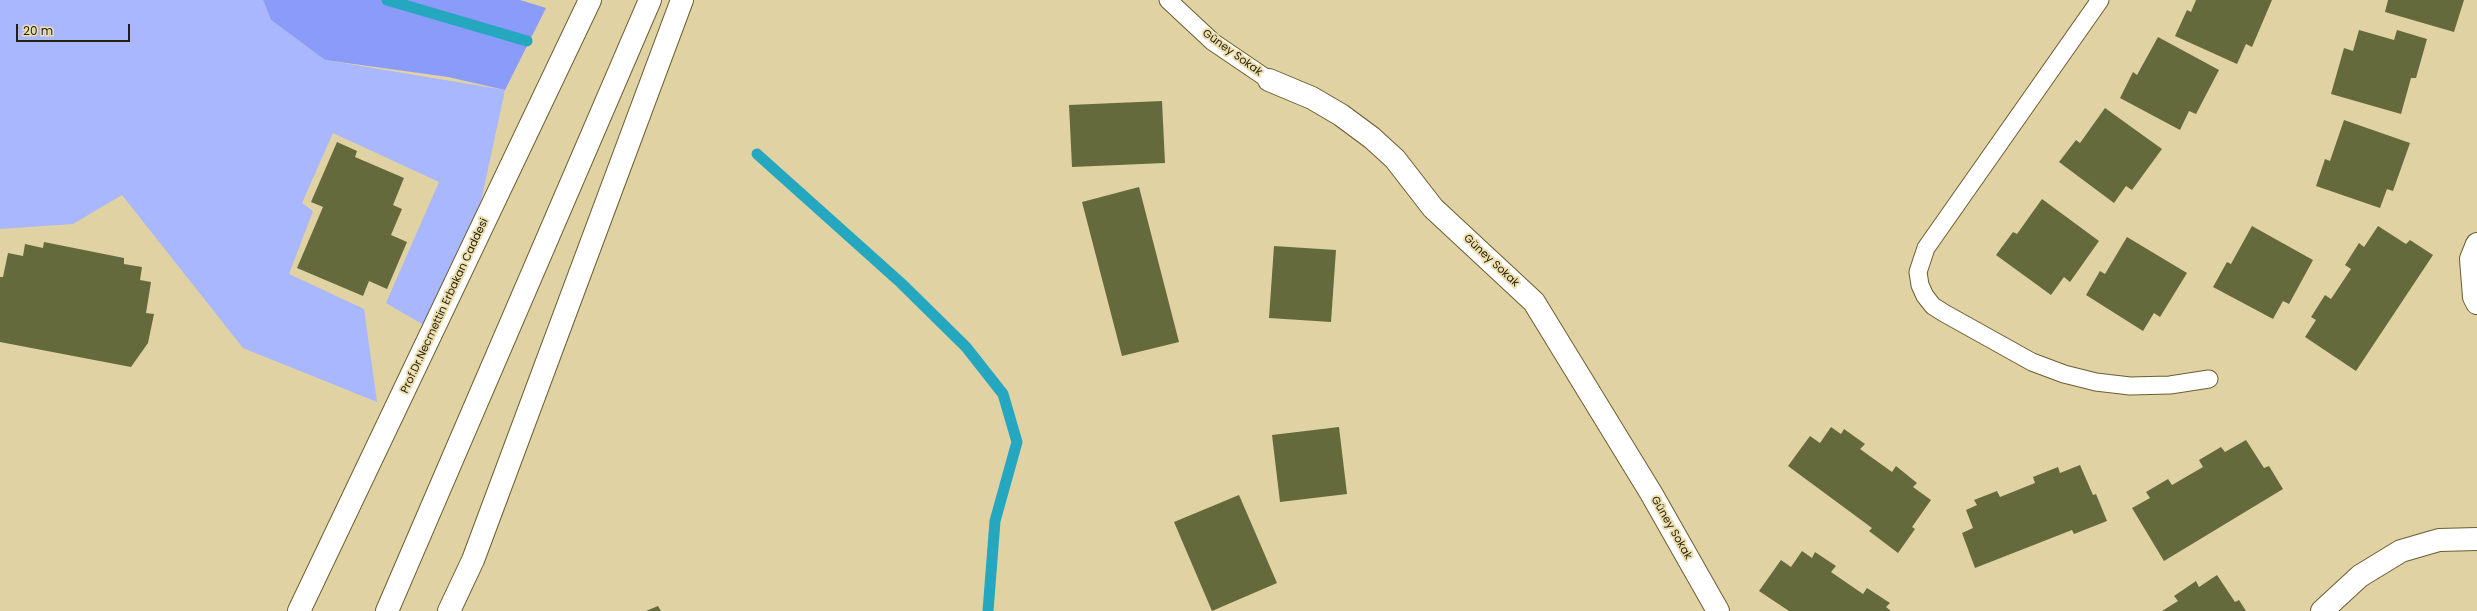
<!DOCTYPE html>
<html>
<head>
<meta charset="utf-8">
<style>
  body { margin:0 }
  #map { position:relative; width:2477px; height:611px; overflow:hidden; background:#e0d2a2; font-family:Poppins,sans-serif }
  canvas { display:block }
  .scale { position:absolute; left:16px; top:24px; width:114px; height:18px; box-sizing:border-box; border:2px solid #241f0c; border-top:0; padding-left:5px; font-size:12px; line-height:14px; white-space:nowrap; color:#241f0c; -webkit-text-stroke:3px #eddfae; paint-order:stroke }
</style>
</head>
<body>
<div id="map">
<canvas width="2477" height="611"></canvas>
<div class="scale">20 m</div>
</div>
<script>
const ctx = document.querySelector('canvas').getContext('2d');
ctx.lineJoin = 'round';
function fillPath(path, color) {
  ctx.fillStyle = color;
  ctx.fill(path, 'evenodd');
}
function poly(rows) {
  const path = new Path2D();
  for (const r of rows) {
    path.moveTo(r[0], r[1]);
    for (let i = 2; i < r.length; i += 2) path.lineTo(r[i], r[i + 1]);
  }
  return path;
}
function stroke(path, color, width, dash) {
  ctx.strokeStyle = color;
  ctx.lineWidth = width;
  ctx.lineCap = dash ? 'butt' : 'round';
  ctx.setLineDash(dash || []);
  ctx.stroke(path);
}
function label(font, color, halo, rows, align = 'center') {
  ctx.font = font + ' Poppins,sans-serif';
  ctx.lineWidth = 4;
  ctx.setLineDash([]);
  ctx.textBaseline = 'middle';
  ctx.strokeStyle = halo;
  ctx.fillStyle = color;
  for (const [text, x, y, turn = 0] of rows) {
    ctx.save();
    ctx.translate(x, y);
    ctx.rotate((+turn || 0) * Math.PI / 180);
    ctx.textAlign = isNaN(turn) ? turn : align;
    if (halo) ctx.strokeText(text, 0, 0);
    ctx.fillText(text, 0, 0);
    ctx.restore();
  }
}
fillPath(poly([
  [0,0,263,0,271,20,325,60,505,90,480,206,429,328,386,303,439,182,333,133,302,203,313,211,289,274,364,309,377,402,243,348,122,195,73,224,0,229]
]), '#a8b7fe');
fillPath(poly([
  [263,0,520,0,546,8,505,90,448,77,325,60,271,20]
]), '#8a9bf9');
stroke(poly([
  [387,0,527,41],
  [757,154,901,283,966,347,1003,394,1017,442,995,521,988,611]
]), '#25a7c0', 11);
fillPath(poly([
  [2196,0,2272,0,2252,47,2246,44,2237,64,2175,36,2187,10,2191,12],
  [2388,0,2464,0,2454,32,2385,12],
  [2359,30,2394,40,2397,30,2427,39,2416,78,2411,78,2401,114,2331,94,2344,48,2353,51],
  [2158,37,2219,70,2196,114,2189,111,2180,130,2120,98,2133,72,2137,75],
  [1162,101,1165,163,1072,167,1069,105],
  [2105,108,2162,149,2132,190,2126,186,2114,203,2059,162,2076,140,2080,143],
  [2344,120,2410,143,2393,191,2387,189,2380,208,2316,186,2325,159,2330,161],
  [337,142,357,151,355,157,404,178,393,205,402,209,391,235,407,242,387,289,369,281,363,296,297,268,323,207,311,202],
  [1139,187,1179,342,1122,356,1082,202],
  [2042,199,2099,241,2070,282,2064,277,2051,295,1996,255,2013,232,2017,234],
  [2252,226,2313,260,2289,304,2283,301,2273,319,2213,287,2227,262,2231,264],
  [2378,226,2406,244,2410,240,2433,255,2356,371,2305,337,2316,320,2311,317,2325,295,2331,299,2351,269,2345,265,2359,243,2364,247],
  [2127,237,2187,273,2160,317,2154,313,2143,331,2086,295,2100,271,2105,274],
  [44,242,124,258,124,264,142,267,140,280,151,282,146,313,154,314,148,343,131,367,0,342,0,277,3,277,8,253,23,256,25,244,43,248],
  [1274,246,1336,250,1331,322,1269,318],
  [1339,427,1347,494,1280,502,1272,435],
  [1831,427,1841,434,1844,429,1865,444,1860,449,1892,472,1896,466,1917,483,1913,487,1931,500,1912,527,1915,529,1898,553,1869,531,1872,528,1788,466,1810,436,1820,443],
  [2246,440,2264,468,2269,466,2283,489,2164,561,2132,508,2150,498,2146,492,2168,479,2172,485,2203,467,2199,460,2221,447,2225,452],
  [2080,465,2093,495,2096,494,2107,521,2074,534,2072,530,1975,568,1962,533,1973,528,1966,510,1977,505,1974,500,1997,491,2000,497,2035,483,2033,477,2058,467,2060,473],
  [1239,495,1277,583,1212,611,1174,522],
  [1802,551,1812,558,1815,552,1836,566,1831,572,1863,594,1867,588,1890,603,1886,607,1891,611,1789,611,1759,591,1781,560,1791,567],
  [2217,575,2235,602,2239,600,2246,611,2162,611,2178,601,2174,596,2196,581,2199,587],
  [658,606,661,611,646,611]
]), '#656a3d');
const lane = poly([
  [1168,0,1213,42,1269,80],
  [2100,0,1926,248,1918,272,1920,285,1925,296,1933,306,1944,313,2032,362,2064,374,2096,382,2130,386,2170,385,2209,379]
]);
const street = poly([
  [1269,80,1312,98,1341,115,1372,138,1395,159,1433,208,1534,302,1651,493,1718,611],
  [2477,244,2471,259,2474,297,2477,303],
  [2322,611,2360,576,2401,551,2439,540,2477,539]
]);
const secondary = poly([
  [299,611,590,0],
  [387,611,650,0],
  [449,611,473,560,682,0]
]);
stroke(lane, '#6b5e31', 19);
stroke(street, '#6b5e31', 24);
stroke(secondary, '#6b5e31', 24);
stroke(lane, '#fff', 17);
stroke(street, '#fff', 22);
stroke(secondary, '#fff', 22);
label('11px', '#241f0c', '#eddfae', [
  ["Güney Sokak",1232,53,36],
  ["Güney Sokak",1491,261,43],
  ["Prof.Dr.Necmettin Erbakan Caddesi",445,306,-65],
  ["Güney Sokak",1671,528,60]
]);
</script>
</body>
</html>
